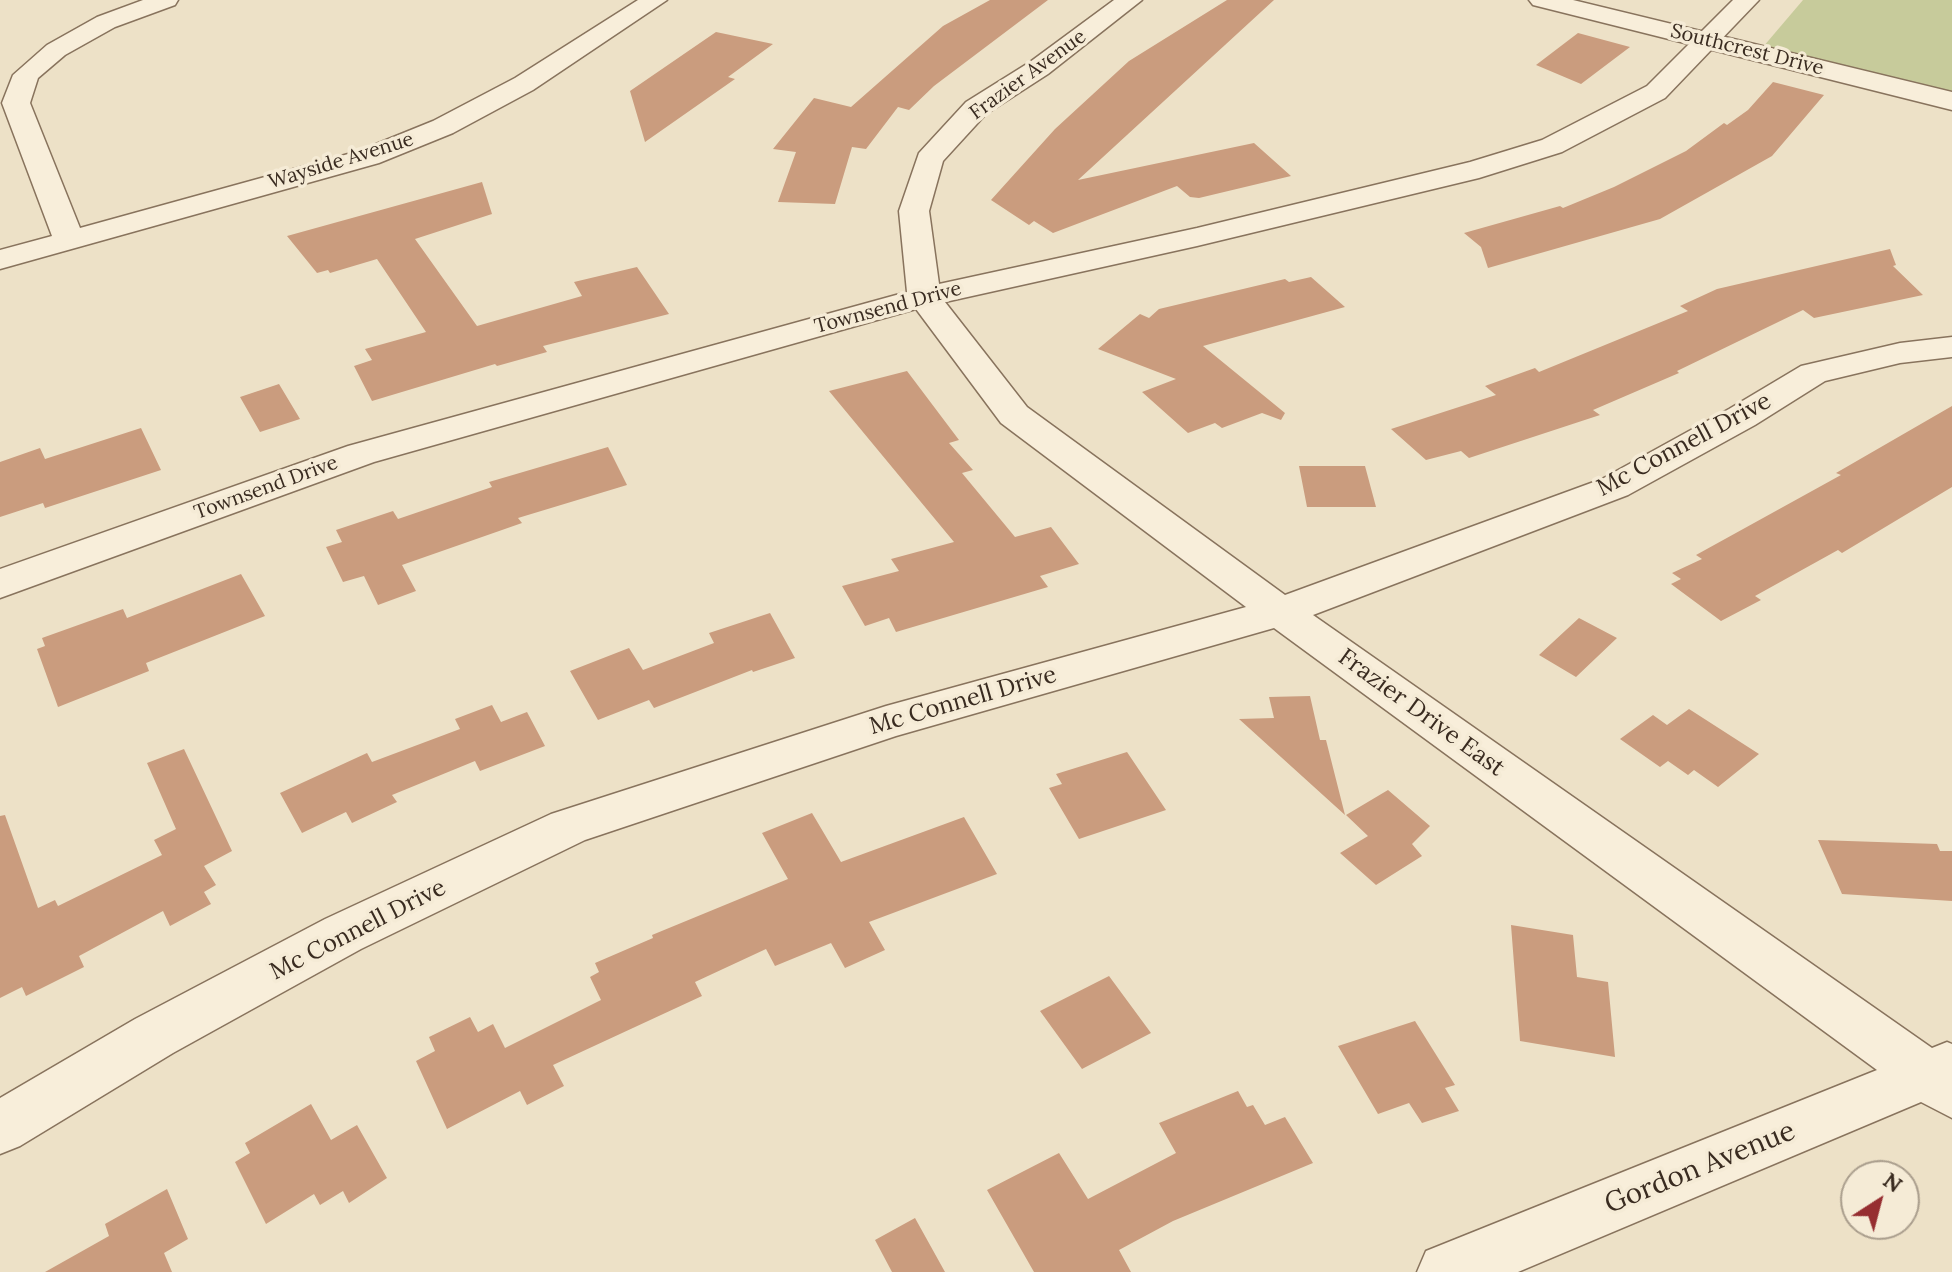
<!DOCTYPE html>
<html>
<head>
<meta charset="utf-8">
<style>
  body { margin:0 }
  #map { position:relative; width:1952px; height:1272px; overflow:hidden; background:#ede1c7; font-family:Lora,serif }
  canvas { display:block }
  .north { position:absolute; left:1840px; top:1160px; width:80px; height:80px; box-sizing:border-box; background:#f5ebd6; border:2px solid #aa9e8d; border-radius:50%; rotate:36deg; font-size:22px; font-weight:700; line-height:32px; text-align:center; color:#392b20 }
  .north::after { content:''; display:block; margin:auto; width:28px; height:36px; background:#962e31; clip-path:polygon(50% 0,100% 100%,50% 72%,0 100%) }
</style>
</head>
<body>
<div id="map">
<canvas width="1952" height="1272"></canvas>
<div class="north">N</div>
</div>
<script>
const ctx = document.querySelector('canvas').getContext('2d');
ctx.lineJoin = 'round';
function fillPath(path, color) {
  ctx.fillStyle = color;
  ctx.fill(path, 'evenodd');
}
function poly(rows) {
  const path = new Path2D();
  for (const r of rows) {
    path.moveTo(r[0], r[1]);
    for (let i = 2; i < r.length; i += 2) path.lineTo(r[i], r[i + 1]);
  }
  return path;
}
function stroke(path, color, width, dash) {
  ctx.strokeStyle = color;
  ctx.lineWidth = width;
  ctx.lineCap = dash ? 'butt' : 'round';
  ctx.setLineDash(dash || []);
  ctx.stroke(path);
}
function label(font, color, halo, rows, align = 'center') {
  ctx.font = font + ' Lora,serif';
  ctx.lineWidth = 7;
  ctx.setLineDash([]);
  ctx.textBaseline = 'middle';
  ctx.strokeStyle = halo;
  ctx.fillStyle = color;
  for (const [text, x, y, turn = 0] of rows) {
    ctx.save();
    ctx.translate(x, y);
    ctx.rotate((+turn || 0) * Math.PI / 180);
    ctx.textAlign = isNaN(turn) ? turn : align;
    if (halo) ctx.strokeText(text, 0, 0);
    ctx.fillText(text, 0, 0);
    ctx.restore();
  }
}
fillPath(poly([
  [1803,0,1952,0,1952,93,1763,47]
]), '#c7cb9b');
fillPath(poly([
  [990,0,1048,0,934,86,909,110,898,107,866,149,852,147,835,204,778,202,796,152,773,149,814,98,851,107,943,26],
  [1227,0,1274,0,1078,180,1254,143,1291,176,1199,198,1190,197,1177,186,1053,233,1034,221,1029,225,991,200,1055,129,1129,61],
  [716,32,773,44,728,77,735,79,645,142,630,91],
  [1578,33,1630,47,1581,84,1536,65],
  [1773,82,1824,95,1772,156,1660,219,1488,268,1481,247,1464,233,1560,206,1563,208,1614,187,1686,151,1724,123,1727,125,1748,110],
  [482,182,492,214,415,239,477,326,582,296,574,282,637,267,669,314,543,346,547,352,497,366,495,364,372,401,354,366,372,360,365,349,426,332,377,259,330,273,328,270,317,273,287,236],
  [1890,249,1896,265,1893,266,1923,295,1814,318,1803,310,1677,371,1679,373,1593,410,1600,415,1469,458,1461,451,1426,460,1391,429,1496,395,1485,386,1535,368,1539,372,1688,311,1680,306,1717,289],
  [1311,277,1345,307,1203,346,1285,413,1281,420,1262,413,1222,428,1215,423,1188,433,1142,392,1176,379,1098,349,1140,314,1149,318,1159,309,1285,279,1289,282],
  [907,371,959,440,949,443,973,470,962,473,1015,537,1051,527,1079,564,1040,576,1048,587,896,632,889,618,865,626,842,586,899,571,891,559,954,542,829,391],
  [279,384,300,419,260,432,240,397],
  [1952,406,1952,487,1842,553,1838,550,1755,596,1761,600,1721,621,1671,584,1681,579,1672,573,1702,559,1696,555,1841,475,1836,473],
  [141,428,161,470,45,508,43,503,0,517,0,462,40,448,45,459],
  [608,447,627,485,518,518,522,523,402,565,416,591,378,605,364,576,343,582,326,547,342,542,336,530,393,511,398,519,492,487,489,482],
  [1299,466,1365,466,1376,507,1307,507],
  [241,574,265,616,146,663,149,671,58,707,37,649,45,646,42,638,123,609,127,618],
  [770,613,795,658,753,672,752,670,654,708,649,700,598,720,570,671,629,648,643,670,714,643,709,633],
  [1579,618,1617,638,1576,677,1539,655],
  [1310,696,1320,740,1326,740,1345,815,1239,719,1274,718,1269,697],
  [492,705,501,722,527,712,545,746,480,771,475,761,392,795,397,802,352,823,346,812,302,833,280,793,367,753,372,762,460,729,455,719],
  [1689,709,1759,754,1718,787,1694,770,1688,775,1668,761,1660,767,1620,739,1653,715,1667,725],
  [184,749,232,851,204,866,216,885,204,892,211,904,170,926,163,911,79,956,84,967,26,996,22,987,0,998,0,816,5,815,38,908,55,900,58,906,162,855,154,840,176,829,147,763],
  [1127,752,1166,810,1079,839,1049,788,1062,784,1056,774],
  [1388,790,1430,826,1412,844,1422,856,1376,885,1340,853,1368,836,1346,815],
  [812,813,841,862,964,817,997,874,869,922,885,950,845,968,831,943,775,966,766,949,695,982,702,996,553,1065,564,1086,527,1105,520,1091,447,1129,416,1061,435,1051,429,1037,470,1017,478,1032,493,1024,505,1048,601,1000,590,977,599,972,595,963,653,938,652,935,788,879,762,833],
  [1818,840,1937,844,1940,851,1952,851,1952,901,1842,894],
  [1511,925,1573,935,1577,977,1608,982,1615,1057,1520,1041],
  [1109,976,1151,1033,1082,1069,1040,1011],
  [1415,1021,1455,1085,1445,1088,1459,1111,1422,1123,1409,1103,1378,1114,1338,1046],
  [1238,1091,1247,1107,1253,1105,1265,1125,1285,1117,1313,1163,1173,1221,1119,1250,1131,1272,1034,1272,987,1190,1059,1153,1088,1199,1176,1153,1159,1123],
  [311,1104,331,1140,357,1125,387,1178,349,1203,343,1191,320,1205,314,1194,266,1224,235,1162,250,1153,245,1143],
  [167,1189,188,1239,164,1253,172,1272,45,1272,109,1236,105,1224],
  [915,1218,945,1272,892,1272,875,1240]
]), '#ca9c7e');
const minor = poly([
  [143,0,178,0,175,5,115,27,65,55,38,78,30,103,80,228,359,151,433,121,515,78,638,0,667,0,533,90,453,133,379,163,0,269,0,250,52,236,2,103,13,75,47,45,97,17,143,0],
  [1114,0,1142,0,1048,74,986,114,943,161,929,211,939,284,1197,228,1470,162,1542,140,1647,86,1733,0,1759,0,1665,98,1562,152,1479,178,1197,246,945,302,1027,407,1285,595,1602,479,1729,409,1801,366,1900,343,1952,337,1952,357,1900,363,1825,381,1755,425,1628,495,1313,615,1932,1048,1947,1042,1952,1044,1952,1118,1921,1102,1518,1272,1417,1272,1426,1251,1877,1070,1274,628,896,736,585,840,361,949,173,1053,20,1146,0,1154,0,1098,135,1019,325,919,551,814,886,706,1246,607,1001,423,916,309,374,462,0,598,0,569,348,446,907,292,899,211,919,153,966,102,1030,62,1114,0]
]);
const tertiary = poly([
  [1529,0,1573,0,1952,92,1952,110,1533,5,1529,0]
]);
stroke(minor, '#88735d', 3);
stroke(tertiary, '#88735d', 3);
fillPath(minor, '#f8eeda');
fillPath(tertiary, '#f8eeda');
label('20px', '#392b20', '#f5ebd6', [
  ["Southcrest Drive",1747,50,14],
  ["Frazier Avenue",1028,75,-36],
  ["Wayside Avenue",341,161,-17],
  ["Townsend Drive",888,308,-15],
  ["Townsend Drive",266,488,-20]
]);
label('24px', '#392b20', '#f5ebd6', [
  ["Mc Connell Drive",1684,445,-28],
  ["Mc Connell Drive",963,701,-16],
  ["Frazier Drive East",1421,713,36],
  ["Mc Connell Drive",358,930,-27]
]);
label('28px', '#392b20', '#f5ebd6', [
  ["Gordon Avenue",1700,1168,-22]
]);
</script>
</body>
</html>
